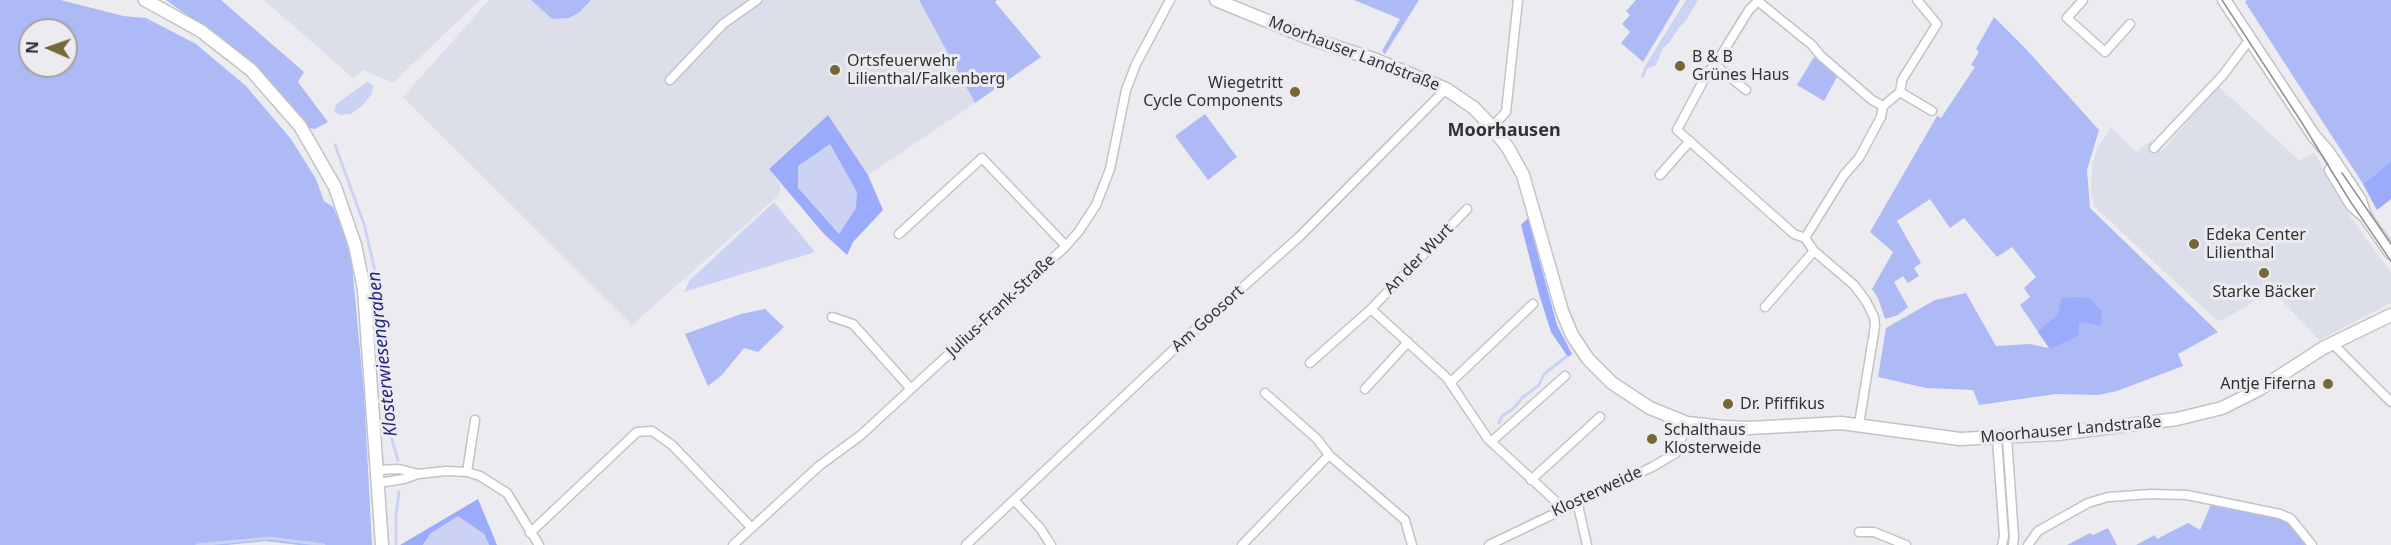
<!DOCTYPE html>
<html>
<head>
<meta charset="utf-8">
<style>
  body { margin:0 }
  #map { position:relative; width:2391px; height:545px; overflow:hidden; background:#ececf0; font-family:"Noto Sans",sans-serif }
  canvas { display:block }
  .north { position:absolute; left:18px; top:18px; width:60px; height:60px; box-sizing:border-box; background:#ececf0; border:2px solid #a1a2a4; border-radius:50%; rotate:272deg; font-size:16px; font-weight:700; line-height:24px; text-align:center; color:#313233 }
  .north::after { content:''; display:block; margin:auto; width:21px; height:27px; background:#766836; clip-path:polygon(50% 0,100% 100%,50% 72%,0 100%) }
</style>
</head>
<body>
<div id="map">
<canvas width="2391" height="545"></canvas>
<div class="north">N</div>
</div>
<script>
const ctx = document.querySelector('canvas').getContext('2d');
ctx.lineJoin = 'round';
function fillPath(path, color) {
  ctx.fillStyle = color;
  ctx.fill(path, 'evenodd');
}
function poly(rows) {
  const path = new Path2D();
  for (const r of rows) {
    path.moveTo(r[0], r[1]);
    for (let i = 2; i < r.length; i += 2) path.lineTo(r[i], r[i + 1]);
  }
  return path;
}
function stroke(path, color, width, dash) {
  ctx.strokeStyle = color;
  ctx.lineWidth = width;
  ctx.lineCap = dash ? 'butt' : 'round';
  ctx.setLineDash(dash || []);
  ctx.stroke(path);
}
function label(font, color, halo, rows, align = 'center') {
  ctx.font = font + ' "Noto Sans",sans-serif';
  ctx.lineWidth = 6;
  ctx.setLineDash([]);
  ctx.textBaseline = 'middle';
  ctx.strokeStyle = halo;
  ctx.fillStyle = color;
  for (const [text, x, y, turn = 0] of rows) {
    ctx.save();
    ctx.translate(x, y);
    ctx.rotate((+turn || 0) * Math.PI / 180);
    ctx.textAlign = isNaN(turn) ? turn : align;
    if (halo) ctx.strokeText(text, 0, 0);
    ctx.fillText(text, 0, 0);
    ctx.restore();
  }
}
fillPath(poly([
  [264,0,480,0,393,83,363,70,353,78],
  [489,0,531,0,552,19,580,12,591,0,919,0,975,103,868,175,828,116,769,169,781,186,779,195,632,325,403,97],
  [2218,86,2300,161,2314,152,2349,215,2391,273,2391,303,2319,340,2276,294,2266,294,2223,320,2219,321,2213,317,2094,206,2091,193,2092,165,2097,149,2111,127,2136,152,2151,141,2162,151]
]), '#dcdfe9');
fillPath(poly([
  [0,0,61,0,123,16,146,18,196,44,246,86,291,139,316,179,324,201,333,207,343,230,352,264,364,394,372,545,299,545,265,541,227,545,0,545],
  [30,30,66,30,66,66,30,66],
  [166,0,221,0,304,72,298,82,328,122,315,129,308,128,259,72,230,46],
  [531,0,591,0,580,12,569,18,552,19],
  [919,0,997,0,995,2,1041,57,975,103],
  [1354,0,1419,0,1385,54,1382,51,1400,19],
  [1636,0,1680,0,1643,62,1621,43,1630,32,1622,24,1630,15,1626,11],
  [2247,0,2391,0,2391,161,2363,184,2245,2],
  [1994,17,2026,49,2099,130,2087,170,2090,208,2218,332,2178,354,2183,366,2117,391,2098,395,2056,394,1979,405,1973,390,1926,388,1878,377,1886,328,1935,300,1966,293,1996,346,2030,344,2049,348,2020,305,2030,297,2024,288,2036,277,2012,247,1997,257,1964,218,1950,228,1930,199,1897,221,1921,263,1914,268,1919,276,1908,283,1903,276,1894,282,1908,307,1898,315,1885,319,1878,298,1872,289,1893,252,1870,232,1937,116,1941,118,1975,67,1971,65,1979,52,1976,49],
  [1814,57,1838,75,1824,101,1797,85],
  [1205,114,1237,157,1208,180,1175,136],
  [765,309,784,327,758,352,744,348,722,375,708,386,685,334,741,314],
  [2212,502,2285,520,2294,526,2309,545,2136,545,2155,535,2157,539,2188,523,2200,530],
  [2108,528,2117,545,2067,545,2090,533,2093,535]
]), '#adbaf6');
fillPath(poly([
  [828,115,868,175,883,210,853,242,847,255,823,233,769,169],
  [2391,161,2391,199,2377,210,2363,184],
  [1528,218,1557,325,1572,354,1568,357,1551,332,1539,294,1521,225],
  [2071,297,2090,298,2102,312,2101,326,2079,322,2078,336,2050,349,2038,332,2058,314,2061,299],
  [478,499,497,545,489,545,484,534,431,533,423,545,400,545]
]), '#9babfb');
fillPath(poly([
  [1686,0,1698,0,1685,22,1680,26,1669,43,1663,48,1656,65,1647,69,1643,79,1641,77,1645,66],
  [367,82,373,85,372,93,363,105,351,114,340,115,334,112,336,104],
  [830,144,857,192,856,208,839,234,798,188,798,166],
  [774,202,815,252,684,292,690,280],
  [458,516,484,534,489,545,423,545,431,533]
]), '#cbd2f4');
stroke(poly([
  [335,145,364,224,377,279,390,433,398,460],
  [1499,423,1502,416,1513,409,1523,397,1539,385,1544,374,1566,357],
  [197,545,269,538,324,545],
  [396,545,396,516,399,492]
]), '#cbd2f4', 3);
const street = poly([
  [1759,0,1749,10,1715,65,1708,72,1677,130,1794,234,1805,238,1814,251,1854,285,1866,301,1874,317,1875,326,1859,424],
  [2083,0,2067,18,2105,52,2130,24],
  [1759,2,1812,45,1821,56,1872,100,1883,106],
  [1715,65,1746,90],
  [670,80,723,24,757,0],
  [1900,92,1932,111],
  [1492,127,1506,112,1518,0],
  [2154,148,2223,75,2250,39],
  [1660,175,1690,141],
  [1467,209,1371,309,1447,378,1488,439,1563,508],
  [899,234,982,158,1066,246],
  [1805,238,1844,175,1859,158,1881,117,1883,106,1900,92,1902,80,1937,24,1917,0],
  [1765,307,1814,251],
  [832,317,853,324,911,389],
  [2332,343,2391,402],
  [1310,363,1371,309],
  [1450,383,1533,304],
  [1365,389,1408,342],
  [1265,393,1317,439,1329,455],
  [2007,438,2014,537,2013,545],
  [1997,439,2004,536,2002,545],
  [1491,442,1565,376],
  [377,470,399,469,418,474],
  [467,472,475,420],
  [1531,480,1600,417],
  [378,483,404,479,418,474,446,471,467,472,480,476,507,493,539,545],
  [1014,500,1040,528,1051,545],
  [1577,501,1587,545],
  [1859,532,1874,532,1906,545],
  [530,533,637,432,652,431,672,445,751,527],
  [733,545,819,466,861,435,1066,246,1079,231,1096,205,1110,169,1126,90,1136,64,1170,0],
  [966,545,1187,337,1299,237,1446,89],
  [1242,545,1329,455,1405,520,1412,545],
  [1489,545,1652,467,1676,453,1687,423],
  [2028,545,2038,531,2088,503,2108,497,2151,494,2187,495,2280,514,2291,519,2312,545]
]);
const secondary = poly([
  [145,0,201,31,251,70,300,126,335,187,355,245,364,289,382,545],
  [1216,0,1309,38,1376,60,1446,89,1474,108,1492,127,1508,148,1523,175,1562,311,1572,335,1588,359,1612,383,1650,408,1687,423,1723,427,1749,428,1841,423,1960,439,2057,434,2177,419,2222,408,2258,390,2323,348,2391,315],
  [2224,0,2314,136,2328,152,2360,200,2365,216],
  [2331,170,2352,205,2365,216,2391,253]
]);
stroke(street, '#c2c3c6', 11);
stroke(secondary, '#c2c3c6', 15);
stroke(street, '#fff', 8);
stroke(secondary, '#fff', 12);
stroke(poly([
  [2222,0,2302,123,2350,201,2391,261],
  [2342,173,2391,244]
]), '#8f9092', 1.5);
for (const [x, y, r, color] of [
  [1680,66,6,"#766836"],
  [835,70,6,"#766836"],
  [1295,92,6,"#766836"],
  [2194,244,6,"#766836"],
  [2264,273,6,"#766836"],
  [2328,384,6,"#766836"],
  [1728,404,6,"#766836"],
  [1652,439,6,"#766836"]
]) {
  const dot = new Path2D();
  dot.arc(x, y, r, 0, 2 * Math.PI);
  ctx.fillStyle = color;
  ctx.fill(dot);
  stroke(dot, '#ececf0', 2);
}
label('16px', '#313233', '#ececf0', [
  ["Moorhauser Landstraße",1354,54,21],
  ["An der Wurt",1419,259,-46],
  ["Julius-Frank-Straße",1001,306,-43],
  ["Am Goosort",1208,319,-42],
  ["Moorhauser Landstraße",2071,430,-5],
  ["Klosterweide",1597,492,-25]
]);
label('16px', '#313233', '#ececf0', [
  ["B & B",1692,57],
  ["Grünes Haus",1692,75],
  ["Ortsfeuerwehr",847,61],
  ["Lilienthal/Falkenberg",847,79],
  ["Wiegetritt",1283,83,"right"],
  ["Cycle Components",1283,101,"right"],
  ["Edeka Center",2206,235],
  ["Lilienthal",2206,253],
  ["Starke Bäcker",2264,292,"center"],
  ["Antje Fiferna",2316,384,"right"],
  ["Dr. Pfiffikus",1740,404],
  ["Schalthaus",1664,430],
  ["Klosterweide",1664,448]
], 'left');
label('bold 18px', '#313233', '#ececf0', [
  ["Moorhausen",1504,131]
]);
label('italic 18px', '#25247e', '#ececf0', [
  ["Klosterwiesengraben",383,354,-96]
]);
</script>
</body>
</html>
